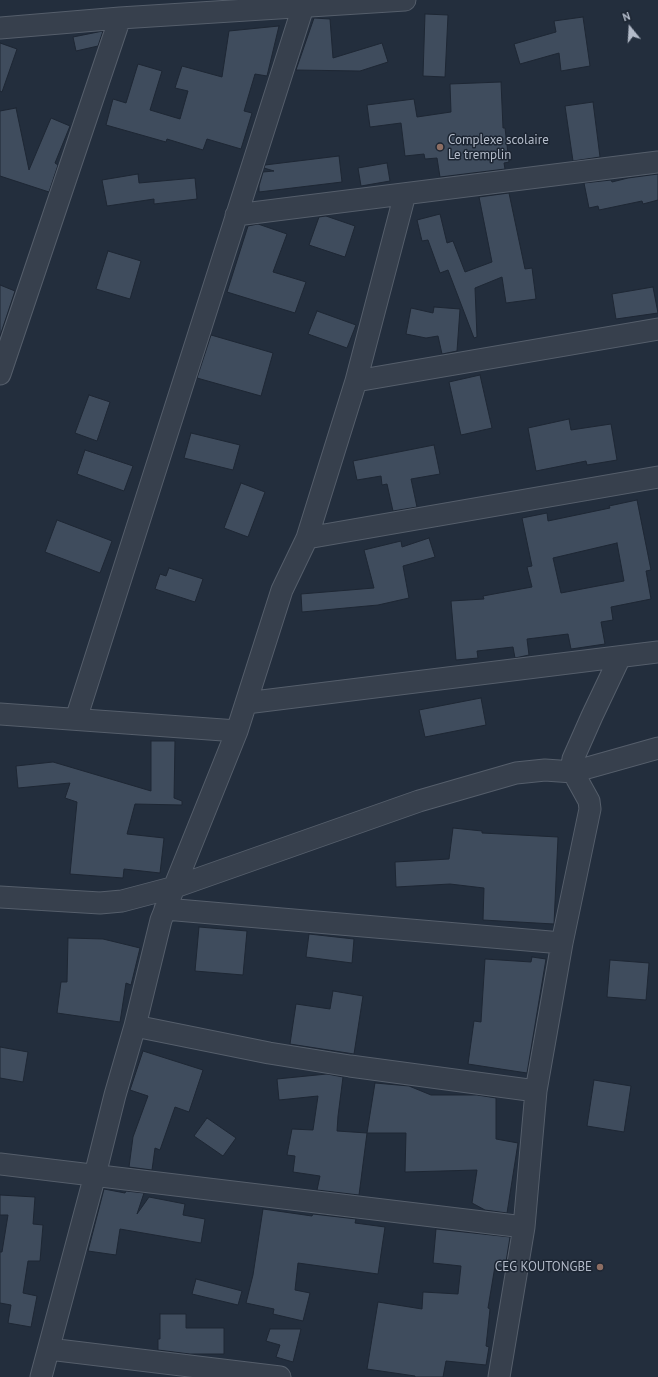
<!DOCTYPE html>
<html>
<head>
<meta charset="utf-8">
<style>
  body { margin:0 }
  #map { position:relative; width:658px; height:1377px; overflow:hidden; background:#232e3d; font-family:"PT Sans",sans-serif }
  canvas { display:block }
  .north { position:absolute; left:610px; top:8px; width:40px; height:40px; -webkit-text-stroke:3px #1c2532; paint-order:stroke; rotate:342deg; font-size:11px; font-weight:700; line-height:16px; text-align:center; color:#b3bbc9 }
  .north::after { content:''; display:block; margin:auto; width:14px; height:18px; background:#b3bbc9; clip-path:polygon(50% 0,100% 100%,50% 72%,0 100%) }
</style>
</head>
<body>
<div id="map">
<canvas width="658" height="1377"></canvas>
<div class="north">N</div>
</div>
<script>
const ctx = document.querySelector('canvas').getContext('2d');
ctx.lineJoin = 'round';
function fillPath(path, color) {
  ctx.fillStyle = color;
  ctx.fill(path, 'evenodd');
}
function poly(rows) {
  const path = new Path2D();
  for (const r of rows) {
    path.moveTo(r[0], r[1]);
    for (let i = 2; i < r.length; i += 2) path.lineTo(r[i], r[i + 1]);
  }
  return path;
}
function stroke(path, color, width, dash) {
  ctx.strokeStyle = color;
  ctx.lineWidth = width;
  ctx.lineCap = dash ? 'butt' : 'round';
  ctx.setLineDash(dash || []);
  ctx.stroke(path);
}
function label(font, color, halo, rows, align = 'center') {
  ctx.font = font + ' "PT Sans",sans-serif';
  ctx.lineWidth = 3;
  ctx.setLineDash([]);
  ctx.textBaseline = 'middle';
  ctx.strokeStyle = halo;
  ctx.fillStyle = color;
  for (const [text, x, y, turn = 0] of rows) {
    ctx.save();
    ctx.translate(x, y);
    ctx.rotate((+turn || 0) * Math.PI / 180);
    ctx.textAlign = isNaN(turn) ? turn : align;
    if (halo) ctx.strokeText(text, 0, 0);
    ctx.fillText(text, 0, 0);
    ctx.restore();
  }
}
const building = poly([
  [425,14,448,15,445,77,423,76,425,14],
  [583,17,590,66,561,71,559,53,520,64,514,44,556,32,554,21,583,17],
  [314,18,330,19,333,58,382,43,388,62,360,71,296,70,314,18],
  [279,26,267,76,255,74,244,111,252,113,241,149,207,139,203,150,167,139,166,142,106,125,113,99,126,103,138,64,162,71,150,110,180,119,188,91,175,88,182,66,222,77,229,31,279,26],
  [103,31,98,46,76,51,73,37,103,31],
  [0,43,17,49,2,92,0,91,0,43],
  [501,82,503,128,505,128,509,162,504,163,505,169,440,177,437,158,425,159,424,154,405,156,401,123,370,127,367,105,414,99,417,117,451,112,450,84,501,82],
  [593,102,600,157,573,161,565,106,593,102],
  [16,108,29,170,51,118,70,126,55,163,58,165,49,192,0,176,0,111,16,108],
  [339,156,342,182,259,192,259,186,263,172,274,171,264,168,265,165,339,156],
  [387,163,390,181,361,186,358,168,387,163],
  [138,174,139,183,195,178,197,199,154,204,154,199,107,206,102,180,138,174],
  [658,174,658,200,643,204,642,201,599,210,598,206,589,208,584,183,611,180,612,182,628,178,658,174],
  [509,193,525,269,532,268,536,299,506,303,502,277,475,288,477,337,474,338,448,270,440,273,428,240,422,241,417,220,440,214,447,243,453,241,465,272,492,262,479,197,509,193],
  [326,216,355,226,345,257,309,245,319,217,326,216],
  [258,224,287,234,273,272,306,282,295,313,227,292,248,226,258,224],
  [108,251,141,261,130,299,96,289,108,251],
  [0,285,15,291,0,336,0,285],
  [653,287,658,313,616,319,612,294,653,287],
  [434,307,460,309,457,351,442,354,438,336,426,338,406,334,411,308,433,313,434,307],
  [317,311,356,325,347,348,308,334,317,311],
  [211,335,273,353,261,396,197,378,211,335],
  [480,375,492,428,461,435,449,382,480,375],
  [89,395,110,402,97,441,75,433,89,395],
  [569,419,571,430,611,424,617,460,587,465,586,461,536,471,528,428,569,419],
  [191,433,240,445,233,470,184,458,191,433],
  [434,445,440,474,411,479,417,507,393,511,387,484,382,485,381,476,357,480,353,461,434,445],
  [85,450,133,466,124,491,77,474,85,450],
  [241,483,265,492,248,537,224,528,241,483],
  [637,500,651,570,646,571,651,599,611,607,613,620,601,622,605,644,571,649,568,634,527,639,529,655,515,658,513,647,477,651,478,658,456,660,451,601,484,599,483,596,532,587,527,567,532,566,522,518,547,513,548,521,610,508,609,506,637,500],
  [617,543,624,581,561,593,553,558,617,543],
  [57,520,112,541,100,573,45,552,57,520],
  [429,538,435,557,403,566,409,598,378,605,302,612,301,594,374,588,364,550,401,541,402,547,429,538],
  [169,568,203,579,195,602,155,589,160,574,166,576,169,568],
  [481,698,486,725,425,737,419,710,481,698],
  [151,741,175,741,174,798,182,801,182,805,135,804,127,834,164,838,160,873,124,869,123,878,70,874,77,802,65,798,70,783,18,788,16,766,53,762,151,791,151,741],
  [453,828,482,831,482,833,558,837,554,924,483,920,484,888,450,884,396,887,395,862,449,859,453,828],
  [199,927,247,931,243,975,195,971,199,927],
  [309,934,354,939,352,963,306,957,309,934],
  [68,938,103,939,140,948,131,985,126,983,120,1022,57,1013,61,982,67,982,68,938],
  [532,957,546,959,527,1073,468,1064,474,1021,481,1022,485,959,531,962,532,957],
  [610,960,649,963,646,1000,607,997,610,960],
  [333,991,363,996,354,1054,290,1044,296,1004,330,1009,333,991],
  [0,1047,28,1052,23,1082,0,1078,0,1047],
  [143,1051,203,1070,189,1112,175,1107,160,1150,155,1148,152,1170,129,1167,133,1137,148,1096,130,1090,143,1051],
  [327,1074,343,1077,338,1116,337,1131,367,1133,359,1195,317,1190,320,1176,293,1172,295,1156,287,1155,292,1129,313,1130,318,1096,279,1100,277,1079,327,1074],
  [594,1080,631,1086,624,1132,587,1126,594,1080],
  [375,1083,409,1086,431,1095,477,1095,496,1098,496,1139,518,1143,507,1213,485,1210,472,1203,477,1170,405,1172,406,1133,367,1133,375,1083],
  [207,1118,236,1138,223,1156,194,1136,207,1118],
  [104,1189,125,1193,126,1191,144,1193,137,1214,149,1197,185,1204,183,1215,205,1219,201,1243,120,1229,116,1255,88,1251,104,1189],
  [0,1195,35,1197,33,1224,43,1225,40,1261,28,1261,23,1293,37,1296,31,1327,8,1323,11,1305,0,1303,0,1252,2,1252,8,1215,0,1215,0,1195],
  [263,1209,312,1216,313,1214,356,1219,355,1223,385,1227,378,1274,298,1263,295,1290,310,1293,303,1321,273,1314,274,1309,246,1303,253,1275,263,1209],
  [436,1229,510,1237,505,1268,495,1266,488,1308,490,1309,486,1346,489,1347,486,1365,446,1361,443,1377,415,1377,415,1376,367,1369,378,1302,422,1309,423,1292,458,1294,461,1266,433,1263,436,1229],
  [196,1279,242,1291,238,1305,192,1294,196,1279],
  [160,1314,186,1314,186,1328,224,1328,224,1354,190,1354,158,1350,158,1339,160,1339,160,1314],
  [270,1329,301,1329,293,1362,276,1357,280,1345,266,1341,270,1329]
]);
fillPath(building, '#3f4c5d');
stroke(building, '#1e2734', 1);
const minor = poly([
  [0,28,120,18,405,0],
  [236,215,658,162],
  [0,374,120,18],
  [356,381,658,329],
  [307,538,658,477],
  [246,703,658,652],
  [0,714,237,731],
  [76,719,303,7],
  [0,897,100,903,122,901,175,887,419,801,516,773,545,770,573,772,658,748],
  [165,909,562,943],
  [135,1026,269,1053,350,1066,536,1091],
  [0,1164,524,1227],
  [49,1349,280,1377],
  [41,1377,95,1175,115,1095,135,1026,161,920,237,731,282,590,307,538,356,381,405,194],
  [499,1377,524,1227,536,1091,562,943,590,809,589,801,573,772,572,765,573,759,592,716,620,657]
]);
stroke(minor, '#555e6b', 23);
stroke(minor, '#37404d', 21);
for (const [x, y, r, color] of [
  [440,147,4,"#8d6e63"],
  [600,1267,4,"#8d6e63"]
]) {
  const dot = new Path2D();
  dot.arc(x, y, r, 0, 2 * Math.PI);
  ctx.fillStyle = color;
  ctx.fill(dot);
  stroke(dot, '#1c2532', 1.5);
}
label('13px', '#b3bbc9', '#1c2532', [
  ["Complexe scolaire",448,140],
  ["Le tremplin",448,155],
  ["CEG KOUTONGBE",592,1267,"right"]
], 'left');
</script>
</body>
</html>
